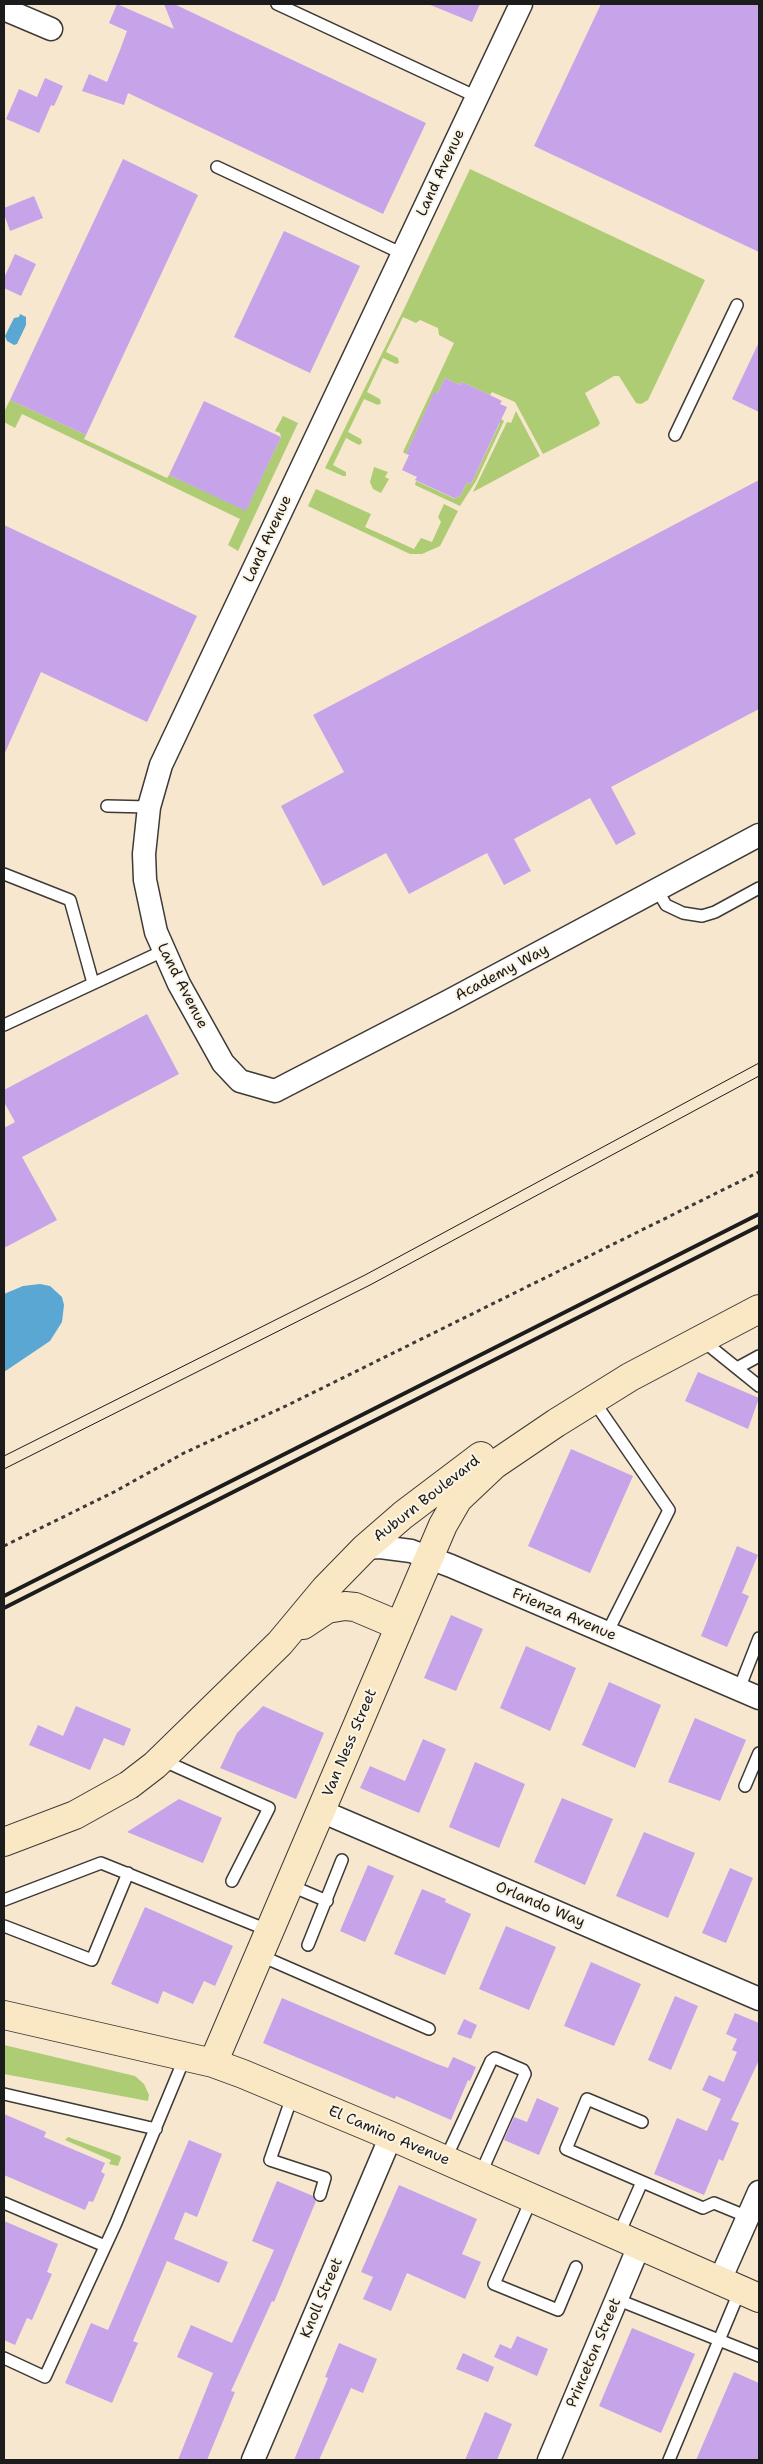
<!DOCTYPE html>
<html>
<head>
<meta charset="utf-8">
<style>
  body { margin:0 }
  #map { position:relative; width:763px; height:2464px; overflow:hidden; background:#f7e7ce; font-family:"Shantell Sans",sans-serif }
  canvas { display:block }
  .frame { position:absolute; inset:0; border:5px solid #1c1c1c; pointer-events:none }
</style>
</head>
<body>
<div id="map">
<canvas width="763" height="2464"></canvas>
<div class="frame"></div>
</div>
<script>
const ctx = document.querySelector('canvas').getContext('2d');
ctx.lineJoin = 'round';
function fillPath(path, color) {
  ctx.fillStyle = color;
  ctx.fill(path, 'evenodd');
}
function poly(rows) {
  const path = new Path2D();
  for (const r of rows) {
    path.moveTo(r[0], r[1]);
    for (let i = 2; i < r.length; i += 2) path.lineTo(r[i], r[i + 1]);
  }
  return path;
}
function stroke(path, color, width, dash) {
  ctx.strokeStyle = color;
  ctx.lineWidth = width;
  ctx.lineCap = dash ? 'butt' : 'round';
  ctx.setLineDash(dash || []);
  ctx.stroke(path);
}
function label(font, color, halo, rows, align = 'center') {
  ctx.font = font + ' "Shantell Sans",sans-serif';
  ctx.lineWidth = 4;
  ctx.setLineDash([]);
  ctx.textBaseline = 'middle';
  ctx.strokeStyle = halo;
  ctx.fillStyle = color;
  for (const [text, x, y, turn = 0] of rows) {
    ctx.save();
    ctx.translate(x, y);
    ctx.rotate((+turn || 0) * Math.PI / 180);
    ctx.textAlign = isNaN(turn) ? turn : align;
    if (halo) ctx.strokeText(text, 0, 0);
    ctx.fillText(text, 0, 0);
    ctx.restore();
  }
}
fillPath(poly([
  [470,169,705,280,648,400,641,404,636,403,619,376,614,376,585,393,600,423,598,426,543,454,515,402,492,392,490,395,462,382,460,385,445,378,437,394,434,393,406,454,403,452,454,343,439,335,438,328,420,320,416,323,403,317,386,352,398,358,399,363,396,364,383,358,367,392,380,399,381,403,378,405,364,399,348,432,361,439,362,443,359,445,346,438,333,465,346,472,346,476,343,476,325,468,404,309],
  [10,400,86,435,84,439,167,478,169,475,246,510,281,437,280,433,275,431,283,416,298,423,238,551,228,545,240,519,22,414,15,428,4,422,4,412],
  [516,411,540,456,473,492,507,422,511,423],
  [498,417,504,421,476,481,460,506,415,485,416,481,455,499,457,496,460,497,467,482,471,484,500,423,496,421],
  [374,467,388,472,385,477,389,479,381,493,373,489,370,482],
  [316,489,371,514,365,527,414,549,421,538,432,542,441,522,438,517,444,504,458,511,440,546,422,554,410,554,308,506],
  [4,2045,135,2076,144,2084,149,2095,148,2101,4,2074],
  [68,2137,120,2156,121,2158,118,2166,109,2164,111,2160,65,2140]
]), '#aecc73');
fillPath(poly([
  [20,314,26,317,26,325,17,344,14,345,7,341,5,336,14,318,19,317],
  [40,1284,50,1286,62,1297,64,1305,62,1322,50,1341,4,1372,4,1294,23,1286]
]), '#59a7d2');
fillPath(poly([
  [117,4,174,29,164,4,174,4,426,123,383,214,128,93,124,105,82,91,89,74,107,82,120,50,127,31,109,23],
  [428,4,480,4,472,22],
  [601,4,759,4,759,252,534,146],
  [45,78,63,86,54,106,51,105,39,133,6,119,19,89,37,97],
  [123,159,198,195,86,435,10,400],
  [34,196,43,218,10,231,4,214,4,208],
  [284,231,360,266,310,373,234,337],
  [15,254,36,264,21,296,4,288,4,278],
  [759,342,759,412,732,399],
  [445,378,460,385,462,382,490,395,502,401,500,404,507,407,471,484,467,482,460,497,457,496,456,499,415,480,417,477,402,470,409,455,406,454,434,392,437,394],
  [204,401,281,437,246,511,169,475],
  [759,480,759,709,611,787,636,834,616,845,590,798,514,839,531,871,504,885,487,853,409,894,386,853,323,886,281,806,344,772,313,715],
  [4,525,197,616,147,722,41,672,4,755],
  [147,1014,179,1074,22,1157,57,1220,4,1248,4,1128,15,1122,4,1102,4,1090],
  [698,1372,759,1398,748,1429,685,1401],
  [571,1449,633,1476,590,1573,528,1546],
  [737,1546,758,1555,742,1593,749,1596,727,1647,701,1636],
  [451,1615,483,1629,456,1691,424,1678],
  [526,1646,576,1668,550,1731,500,1708],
  [609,1682,661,1705,635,1768,582,1745],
  [76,1706,131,1729,124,1746,104,1738,90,1770,29,1745,38,1725,63,1736],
  [263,1706,324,1733,296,1799,220,1768,237,1733],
  [695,1718,746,1740,720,1801,668,1782],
  [423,1739,446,1749,419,1813,360,1788,370,1766,405,1781],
  [475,1762,525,1784,499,1848,449,1827],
  [562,1798,613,1819,585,1885,534,1862],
  [179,1799,222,1818,203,1863,127,1832],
  [644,1832,695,1853,668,1918,616,1896],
  [368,1865,394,1876,365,1942,340,1931],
  [730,1868,753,1878,726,1943,702,1933],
  [422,1889,446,1899,445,1902,471,1914,445,1975,394,1954],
  [145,1907,233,1946,215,1986,204,1981,193,2004,163,1991,158,2004,111,1984],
  [506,1926,556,1947,529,2010,479,1989],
  [591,1962,641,1984,614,2046,564,2026],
  [675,1996,698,2006,671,2070,648,2060],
  [282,1998,437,2064,448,2068,453,2057,476,2067,470,2081,468,2080,451,2120,396,2096,395,2099,263,2043],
  [735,2013,759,2023,759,2060,731,2120,739,2123,723,2161,719,2159,704,2195,654,2174,677,2118,707,2131,721,2099,702,2090,709,2075,724,2082,737,2052,732,2050,737,2039,726,2034],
  [464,2019,477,2025,471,2039,457,2034],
  [537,2098,559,2108,539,2155,504,2140,514,2117,527,2122],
  [4,2114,46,2132,44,2137,105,2163,101,2172,105,2174,93,2202,89,2201,85,2210,4,2175],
  [189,2140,222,2154,197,2217,185,2212,174,2239,228,2262,219,2283,167,2261,133,2341,138,2343,112,2403,65,2383,91,2323,108,2330],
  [277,2181,313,2196,316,2201,274,2302,272,2301,231,2391,235,2392,207,2460,178,2460,213,2373,177,2357,191,2325,232,2343,274,2250,252,2241],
  [399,2185,477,2219,462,2254,481,2262,465,2299,407,2273,391,2311,363,2299,373,2277,361,2272],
  [4,2221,58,2244,47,2272,52,2274,32,2320,27,2318,15,2345,4,2340],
  [632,2328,695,2354,661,2433,599,2406],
  [517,2336,548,2349,537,2376,494,2357,500,2344,511,2349],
  [339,2343,377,2359,363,2393,351,2388,319,2460,294,2460,328,2378,325,2377],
  [463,2353,494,2367,488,2382,456,2369],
  [734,2372,759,2383,759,2460,696,2460],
  [485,2412,512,2424,497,2460,465,2460]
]), '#c7a3ea');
const lane = poly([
  [277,4,477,97],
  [217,167,403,254],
  [675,435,737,305],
  [107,806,149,807],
  [4,874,70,900,93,983],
  [657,890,666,905,683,913,702,916,715,912,759,888],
  [4,1025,163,951],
  [702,1340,759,1386],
  [737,1368,759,1356],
  [593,1400,669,1510,607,1633],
  [739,1689,759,1638],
  [162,1760,269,1808,232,1881],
  [745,1786,759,1753],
  [289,1885,327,1901],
  [4,1900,101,1863,270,1931],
  [4,1926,92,1960,128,1873],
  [308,1945,342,1860],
  [259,1955,429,2029],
  [4,2094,156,2129],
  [293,2094,270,2160,325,2178,320,2195],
  [642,2122,587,2099,566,2149,703,2208,714,2203,748,2217],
  [445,2160,491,2061,495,2058,523,2070,525,2074,480,2175],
  [532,2198,494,2284,558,2310,576,2267],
  [4,2203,105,2246],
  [618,2236,642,2182],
  [616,2299,759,2356],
  [4,2358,45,2377,116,2223,185,2057],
  [669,2460,740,2290]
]);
const street = poly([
  [521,4,161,765,149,807,144,854,145,880,156,932,179,984,223,1063,240,1081,275,1091,449,1001,759,835],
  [4,9,51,29],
  [365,1548,380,1547,411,1551,451,1566,759,1698],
  [321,1811,759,1999],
  [720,2280,759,2192],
  [253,2460,391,2136],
  [549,2460,639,2246]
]);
const secondary = poly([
  [303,1625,327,1609,345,1606,355,1607,400,1626],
  [4,1842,75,1815,129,1785,155,1765,280,1643,325,1589,365,1548,403,1515,481,1456],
  [4,2015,213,2063,243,2074,391,2136,759,2298],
  [213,2063,443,1525,458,1499,494,1465,556,1423,630,1377,759,1309]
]);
stroke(lane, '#3d3a37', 14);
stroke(street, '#3d3a37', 25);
stroke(secondary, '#3d3a37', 30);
stroke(poly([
  [4,1546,114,1492,184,1453,288,1405,759,1172]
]), '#3d3a37', 3, [4, 4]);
stroke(lane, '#fff', 11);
stroke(street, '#fff', 22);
stroke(secondary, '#fae7c3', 28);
stroke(poly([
  [4,1456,365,1275,759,1063],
  [4,1469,370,1285,759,1076]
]), '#1c1c1c', 1);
stroke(poly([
  [4,1596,759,1214],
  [4,1608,759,1226]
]), '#1c1c1c', 4);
label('15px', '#1c1c1c', '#fcf5e5', [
  ["Land Avenue",441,173,-65],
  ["Land Avenue",268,539,-65],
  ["Academy Way",502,973,-28],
  ["Land Avenue",182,986,63],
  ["Auburn Boulevard",427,1499,-38],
  ["Frienza Avenue",564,1615,23],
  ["Van Ness Street",350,1743,-67],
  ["Orlando Way",540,1905,23],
  ["El Camino Avenue",389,2136,23],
  ["Knoll Street",322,2298,-67],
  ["Princeton Street",594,2353,-67]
]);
</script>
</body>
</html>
